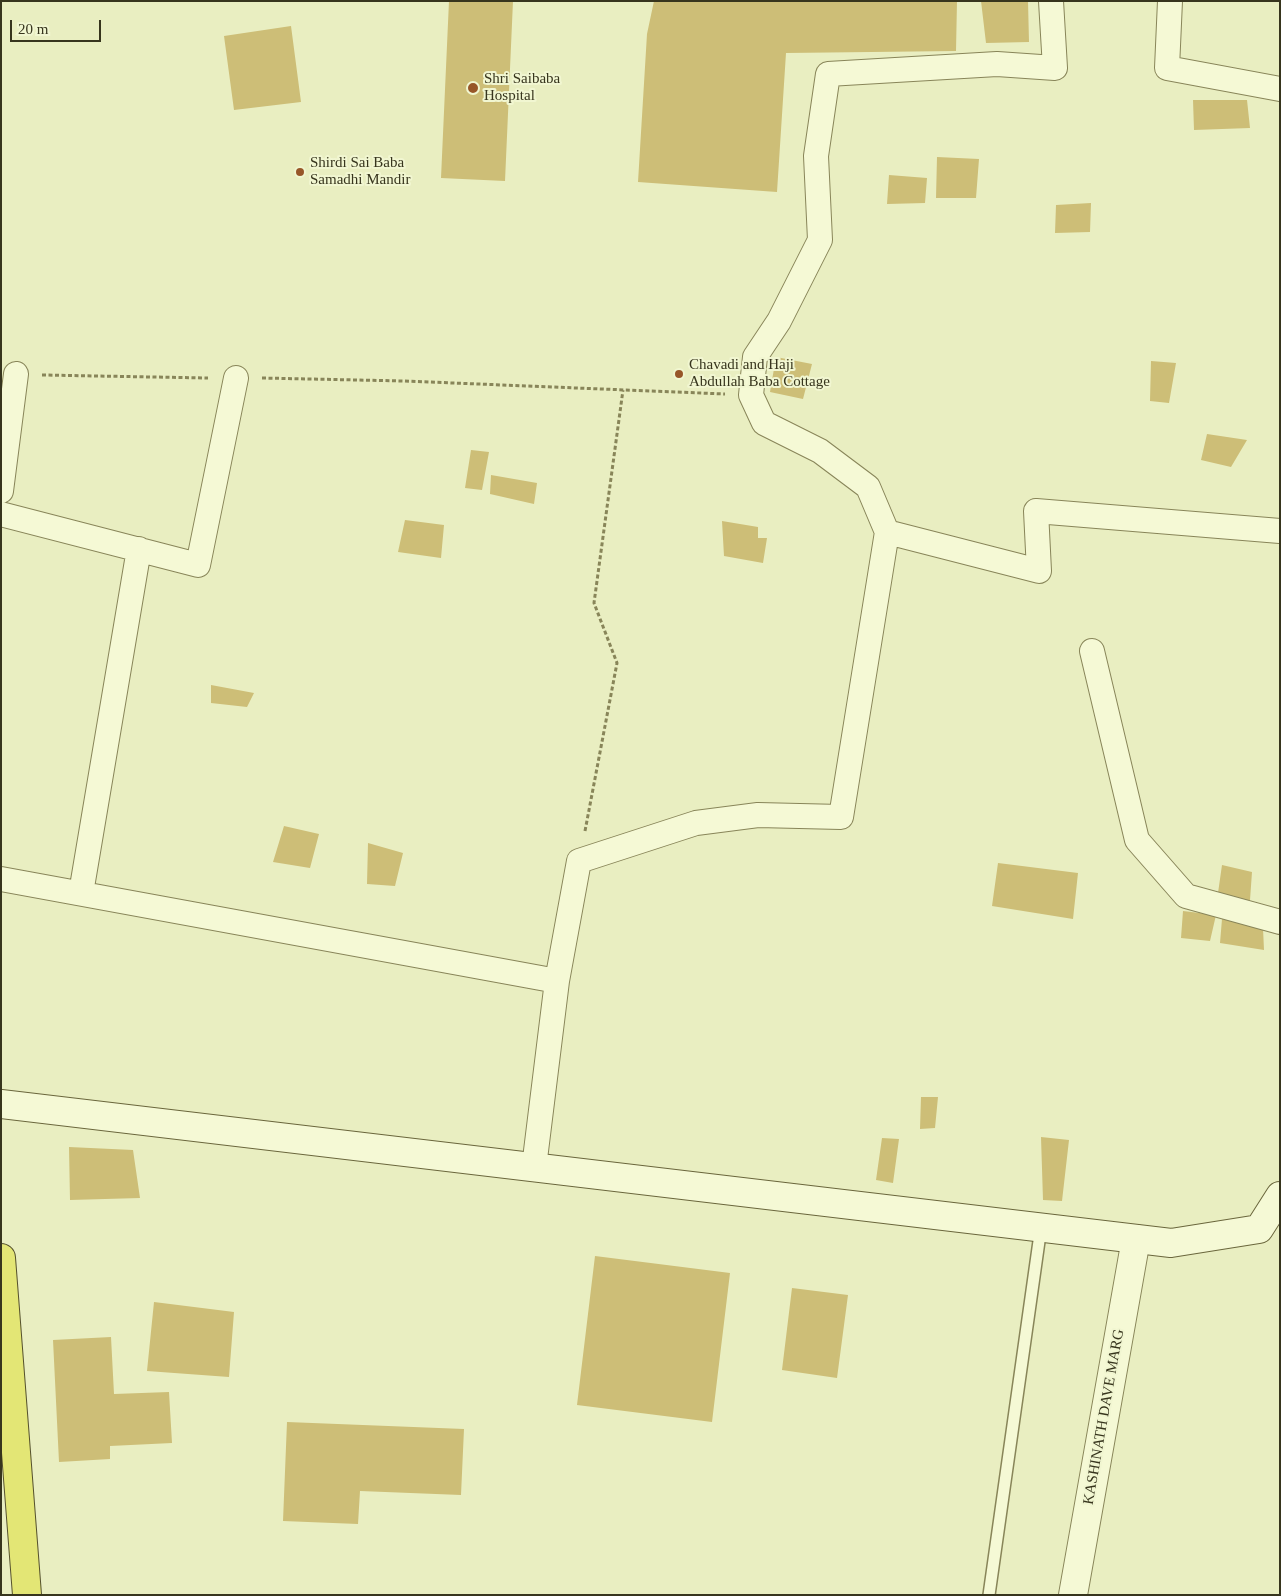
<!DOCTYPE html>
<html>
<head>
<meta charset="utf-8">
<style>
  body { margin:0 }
  #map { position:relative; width:1281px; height:1596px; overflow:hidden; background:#e9eec1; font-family:"Times New Roman",serif }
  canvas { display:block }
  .frame { position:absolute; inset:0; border:2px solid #37351d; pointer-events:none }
  .scale { position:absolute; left:10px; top:20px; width:91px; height:22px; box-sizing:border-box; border:2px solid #37351d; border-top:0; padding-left:6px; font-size:15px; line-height:18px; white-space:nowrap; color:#37351d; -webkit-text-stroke:4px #f1f6d1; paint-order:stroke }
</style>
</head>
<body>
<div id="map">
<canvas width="1281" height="1596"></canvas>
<div class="frame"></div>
<div class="scale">20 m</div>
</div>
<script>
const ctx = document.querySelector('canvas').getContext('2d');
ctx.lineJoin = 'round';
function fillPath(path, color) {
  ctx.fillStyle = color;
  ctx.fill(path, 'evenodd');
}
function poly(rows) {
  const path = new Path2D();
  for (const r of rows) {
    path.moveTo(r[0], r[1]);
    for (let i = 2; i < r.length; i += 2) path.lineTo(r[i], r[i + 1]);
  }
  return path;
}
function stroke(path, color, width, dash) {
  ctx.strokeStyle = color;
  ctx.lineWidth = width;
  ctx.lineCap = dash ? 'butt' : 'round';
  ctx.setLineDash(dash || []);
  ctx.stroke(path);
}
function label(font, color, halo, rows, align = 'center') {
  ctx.font = font + ' "Times New Roman",serif';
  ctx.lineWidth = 4;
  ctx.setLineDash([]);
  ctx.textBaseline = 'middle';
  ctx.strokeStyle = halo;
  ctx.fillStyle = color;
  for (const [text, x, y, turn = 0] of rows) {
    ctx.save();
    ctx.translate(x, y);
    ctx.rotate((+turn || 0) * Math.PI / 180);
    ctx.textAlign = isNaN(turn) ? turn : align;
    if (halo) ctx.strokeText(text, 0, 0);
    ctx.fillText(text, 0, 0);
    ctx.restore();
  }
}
fillPath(poly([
  [449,1,513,1,505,181,441,178],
  [654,1,957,1,956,51,786,53,777,192,638,182,647,34],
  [981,1,1028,1,1029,42,986,43],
  [291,26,301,102,234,110,224,36],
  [1193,100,1247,100,1250,128,1194,130],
  [937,157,979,159,976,198,936,198],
  [889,175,927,178,925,203,887,204],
  [1091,203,1090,232,1055,233,1056,205],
  [776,357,812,364,803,399,770,392],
  [1151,361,1176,363,1169,403,1150,401],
  [1207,434,1247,440,1231,467,1201,460],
  [471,450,489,452,482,490,465,488],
  [491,475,537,483,534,504,490,494],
  [405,520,444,525,441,558,398,552],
  [722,521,758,527,758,538,767,538,763,563,724,556],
  [211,685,254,693,247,707,211,703],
  [284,826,319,834,310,868,273,862],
  [368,843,403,853,395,886,367,884],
  [998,863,1078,873,1073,919,992,906],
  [1222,865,1252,872,1250,900,1217,900],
  [1183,911,1216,915,1210,941,1181,938],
  [1222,919,1263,928,1264,950,1220,943],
  [921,1097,938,1097,935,1128,920,1129],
  [1041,1137,1069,1140,1062,1201,1043,1200],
  [882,1138,899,1139,893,1183,876,1180],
  [69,1147,133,1150,140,1198,70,1200],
  [595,1256,730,1273,712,1422,577,1405],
  [792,1288,848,1295,837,1378,782,1370],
  [154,1302,234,1312,229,1377,147,1371],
  [111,1337,114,1394,169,1392,172,1443,110,1446,110,1459,59,1462,53,1340],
  [287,1422,464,1429,461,1495,360,1491,358,1524,283,1521]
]), '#cdbe77');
const service = poly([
  [989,1595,1041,1227]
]);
const minor = poly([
  [1170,1,1167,68,1280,89],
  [1,491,16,374],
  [1,514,198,565,236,378],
  [887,532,1039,571,1036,511,1280,531],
  [1092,651,1137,840,1186,896,1280,922],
  [1,879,557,981,534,1167],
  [81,893,139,549],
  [557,981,579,861,696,823,758,815,841,817,887,532,868,487,820,451,764,423,751,395,755,357,779,321,820,240,816,156,828,74,997,64,1055,68,1051,1]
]);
const tertiary = poly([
  [1073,1595,1136,1239]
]);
const secondary = poly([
  [1,1104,1171,1243,1259,1229,1280,1196]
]);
const trunk = poly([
  [1,1258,27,1595]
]);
stroke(service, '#888559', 14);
stroke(minor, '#888559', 26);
stroke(tertiary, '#888559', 30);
stroke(secondary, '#6a663c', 30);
stroke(trunk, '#55512d', 30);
stroke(poly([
  [42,375,208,378],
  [262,378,404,381,725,394],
  [585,831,617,663,594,603,623,390]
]), '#888559', 3, [4, 2.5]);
stroke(service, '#f5f9d5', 11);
stroke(minor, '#f5f9d5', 24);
stroke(tertiary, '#f5f9d5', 28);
stroke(secondary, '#f5f9d5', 28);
stroke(trunk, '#e3e675', 28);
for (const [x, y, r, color] of [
  [473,88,6,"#975628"],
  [300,172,5,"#975628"],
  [679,374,5,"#975628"]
]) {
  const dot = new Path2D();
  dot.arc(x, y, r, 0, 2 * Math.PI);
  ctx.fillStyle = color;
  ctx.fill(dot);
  stroke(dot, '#f1f6d1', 2);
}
label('15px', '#37351d', '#f1f6d1', [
  ["Shri Saibaba",484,79],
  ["Hospital",484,96],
  ["Shirdi Sai Baba",310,163],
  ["Samadhi Mandir",310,180],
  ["Chavadi and Haji",689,365],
  ["Abdullah Baba Cottage",689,382]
], 'left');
label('15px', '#37351d', '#f1f6d1', [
  ["KASHINATH DAVE MARG",1104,1417,-80]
]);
</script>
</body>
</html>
